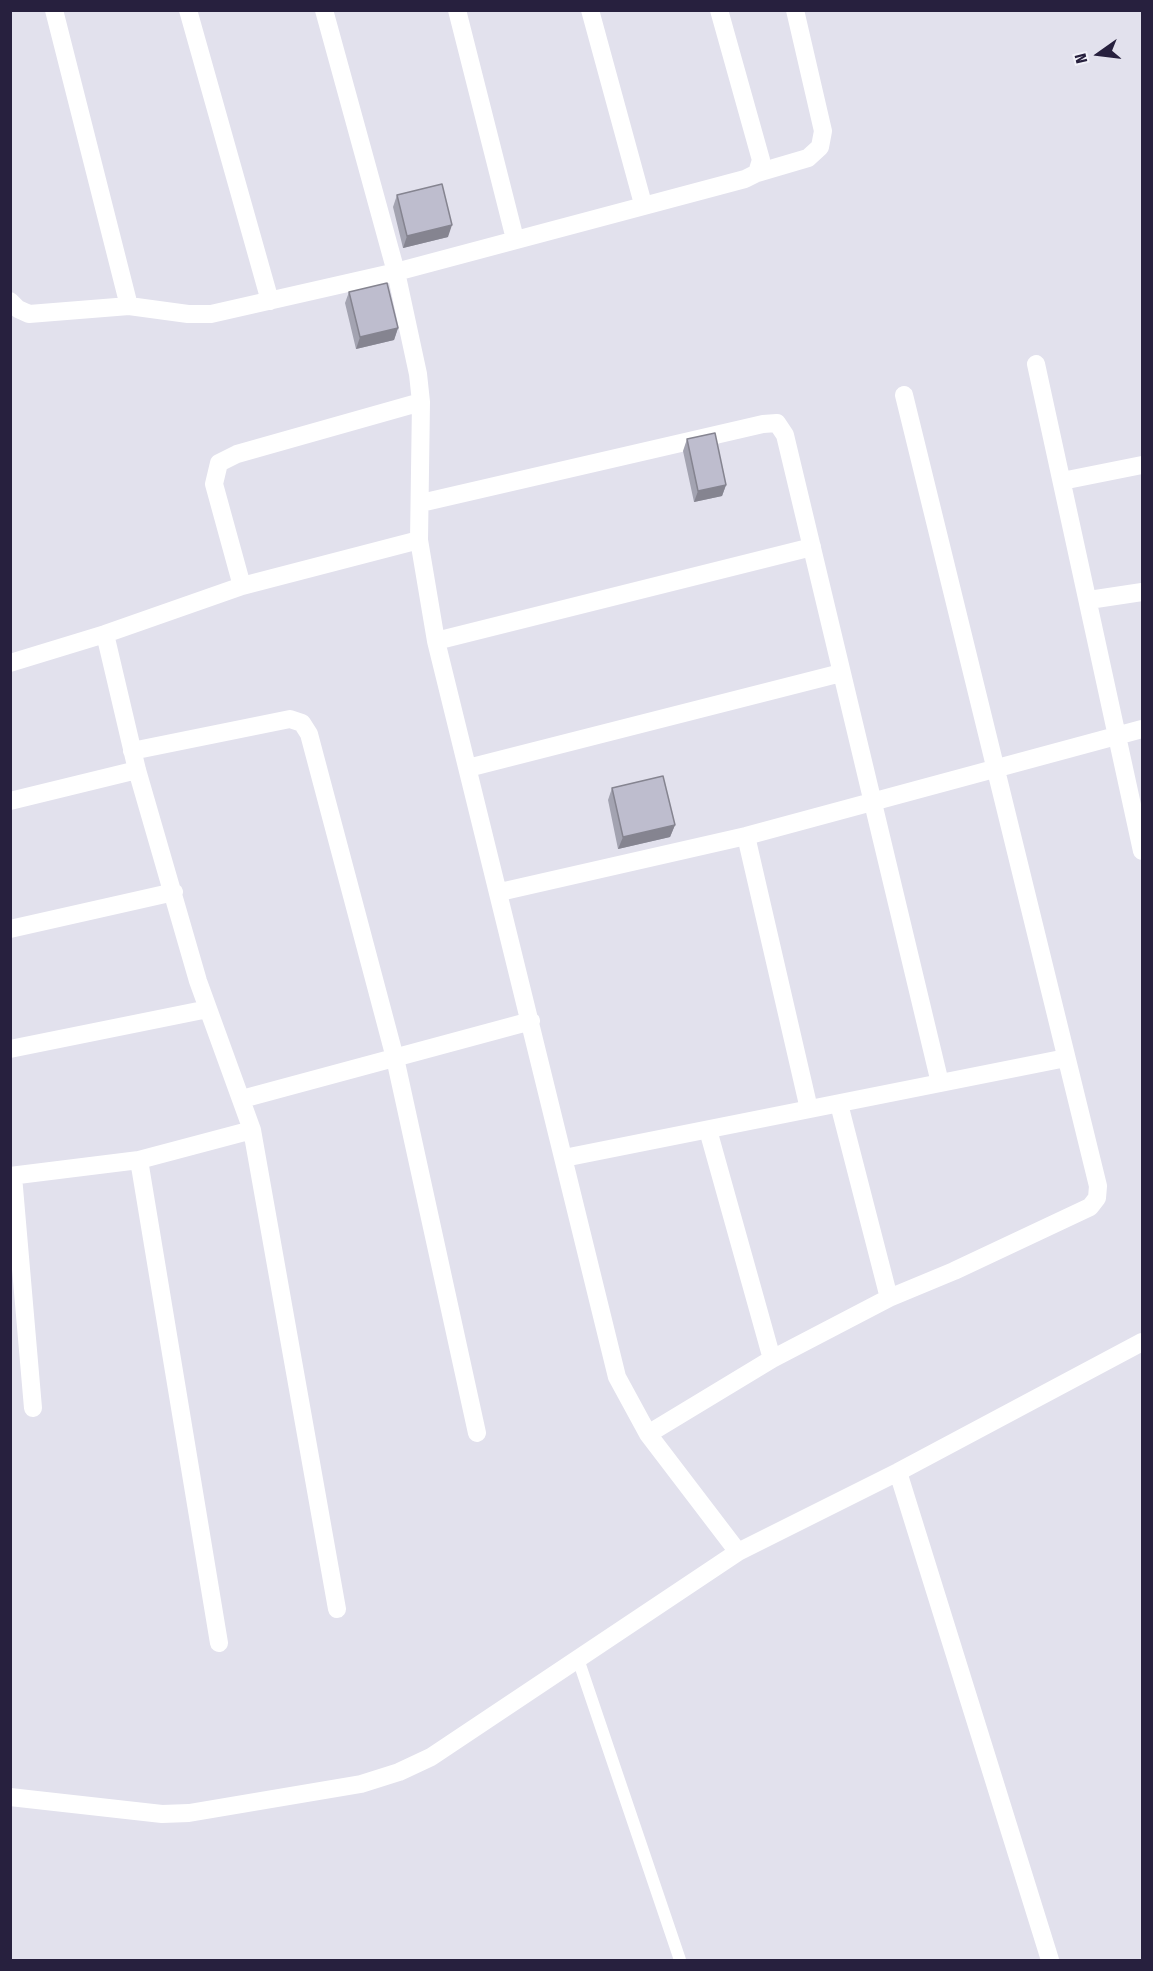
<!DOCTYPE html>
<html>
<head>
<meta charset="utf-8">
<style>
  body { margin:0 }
  #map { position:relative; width:1153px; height:1971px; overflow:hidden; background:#e2e1ed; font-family:"Fira Sans Condensed",sans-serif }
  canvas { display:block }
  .frame { position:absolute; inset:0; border:12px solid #27203e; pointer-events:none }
  .north { position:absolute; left:1069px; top:24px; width:60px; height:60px; -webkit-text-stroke:4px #f2f2f9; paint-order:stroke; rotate:256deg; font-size:16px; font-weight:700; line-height:24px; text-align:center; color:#27203e }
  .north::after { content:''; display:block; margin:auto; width:21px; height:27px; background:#27203e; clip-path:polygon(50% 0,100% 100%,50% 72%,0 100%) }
</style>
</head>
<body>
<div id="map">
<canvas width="1153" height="1971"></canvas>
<div class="frame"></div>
<div class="north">N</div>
</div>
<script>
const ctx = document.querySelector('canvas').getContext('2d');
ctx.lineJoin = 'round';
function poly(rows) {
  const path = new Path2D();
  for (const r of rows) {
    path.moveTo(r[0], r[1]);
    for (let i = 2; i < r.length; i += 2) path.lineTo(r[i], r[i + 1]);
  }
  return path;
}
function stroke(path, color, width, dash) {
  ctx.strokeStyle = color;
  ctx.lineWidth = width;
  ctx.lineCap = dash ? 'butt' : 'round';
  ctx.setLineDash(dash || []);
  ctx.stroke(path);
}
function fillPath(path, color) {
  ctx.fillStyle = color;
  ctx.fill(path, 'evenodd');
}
stroke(poly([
  [578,1659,680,1960]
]), '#fff', 12);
stroke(poly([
  [54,10,129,306],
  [188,10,270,301],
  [324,10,396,272,418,374,421,402,419,540,436,641,617,1377,648,1434,738,1552],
  [457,10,515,239],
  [590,10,643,204],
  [757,173,808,158,820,147,823,131,795,10],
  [10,301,18,309,29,314,129,306,188,314,211,314,396,272,745,179,757,173,761,160,719,10],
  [1036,364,1142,851],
  [1062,481,1142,465],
  [421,503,763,424,777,423,785,435,940,1083],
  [242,586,214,484,219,463,237,454,421,402],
  [1089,600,1142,592],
  [105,634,137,770,198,981,252,1130,337,1609],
  [436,641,812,547],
  [10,663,105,634,242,586,419,540],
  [132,751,290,719,302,723,309,734,395,1058,477,1433],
  [468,768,841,673],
  [10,801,137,770],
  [746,836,809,1109],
  [500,892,746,836,1142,729],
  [10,929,174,892],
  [10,1049,208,1009],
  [242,1099,531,1021],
  [839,1104,889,1298],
  [708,1130,772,1359],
  [564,1158,1066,1058],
  [139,1160,219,1643],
  [10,1176,139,1160,252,1130],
  [13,1176,33,1408],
  [648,1434,772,1359,889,1298,954,1271,1090,1207,1097,1198,1098,1186,904,395],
  [898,1472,1050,1960],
  [10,1797,162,1814,189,1813,361,1784,399,1772,431,1757,738,1552,898,1472,1142,1342]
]), '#fff', 18);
fillPath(poly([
  [397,195,448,237,403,248,393,207],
  [349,292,398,328,394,340,356,349,345,303],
  [687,439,726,485,722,496,694,502,683,451],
  [612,788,675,825,670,837,618,849,608,800]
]), '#a3a3b1');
fillPath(poly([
  [452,225,448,237,403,248,407,236],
  [398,328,394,340,356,349,360,337],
  [726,485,722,496,694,502,698,491],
  [675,825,670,837,618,849,623,837]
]), '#858490');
const building = poly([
  [442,184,452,225,407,236,397,195,442,184],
  [387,283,398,328,360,337,349,292,387,283],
  [715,433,726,485,698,491,687,439,715,433],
  [663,776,675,825,623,837,612,788,663,776]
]);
fillPath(building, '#bebdce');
stroke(building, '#858490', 1.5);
</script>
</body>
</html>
